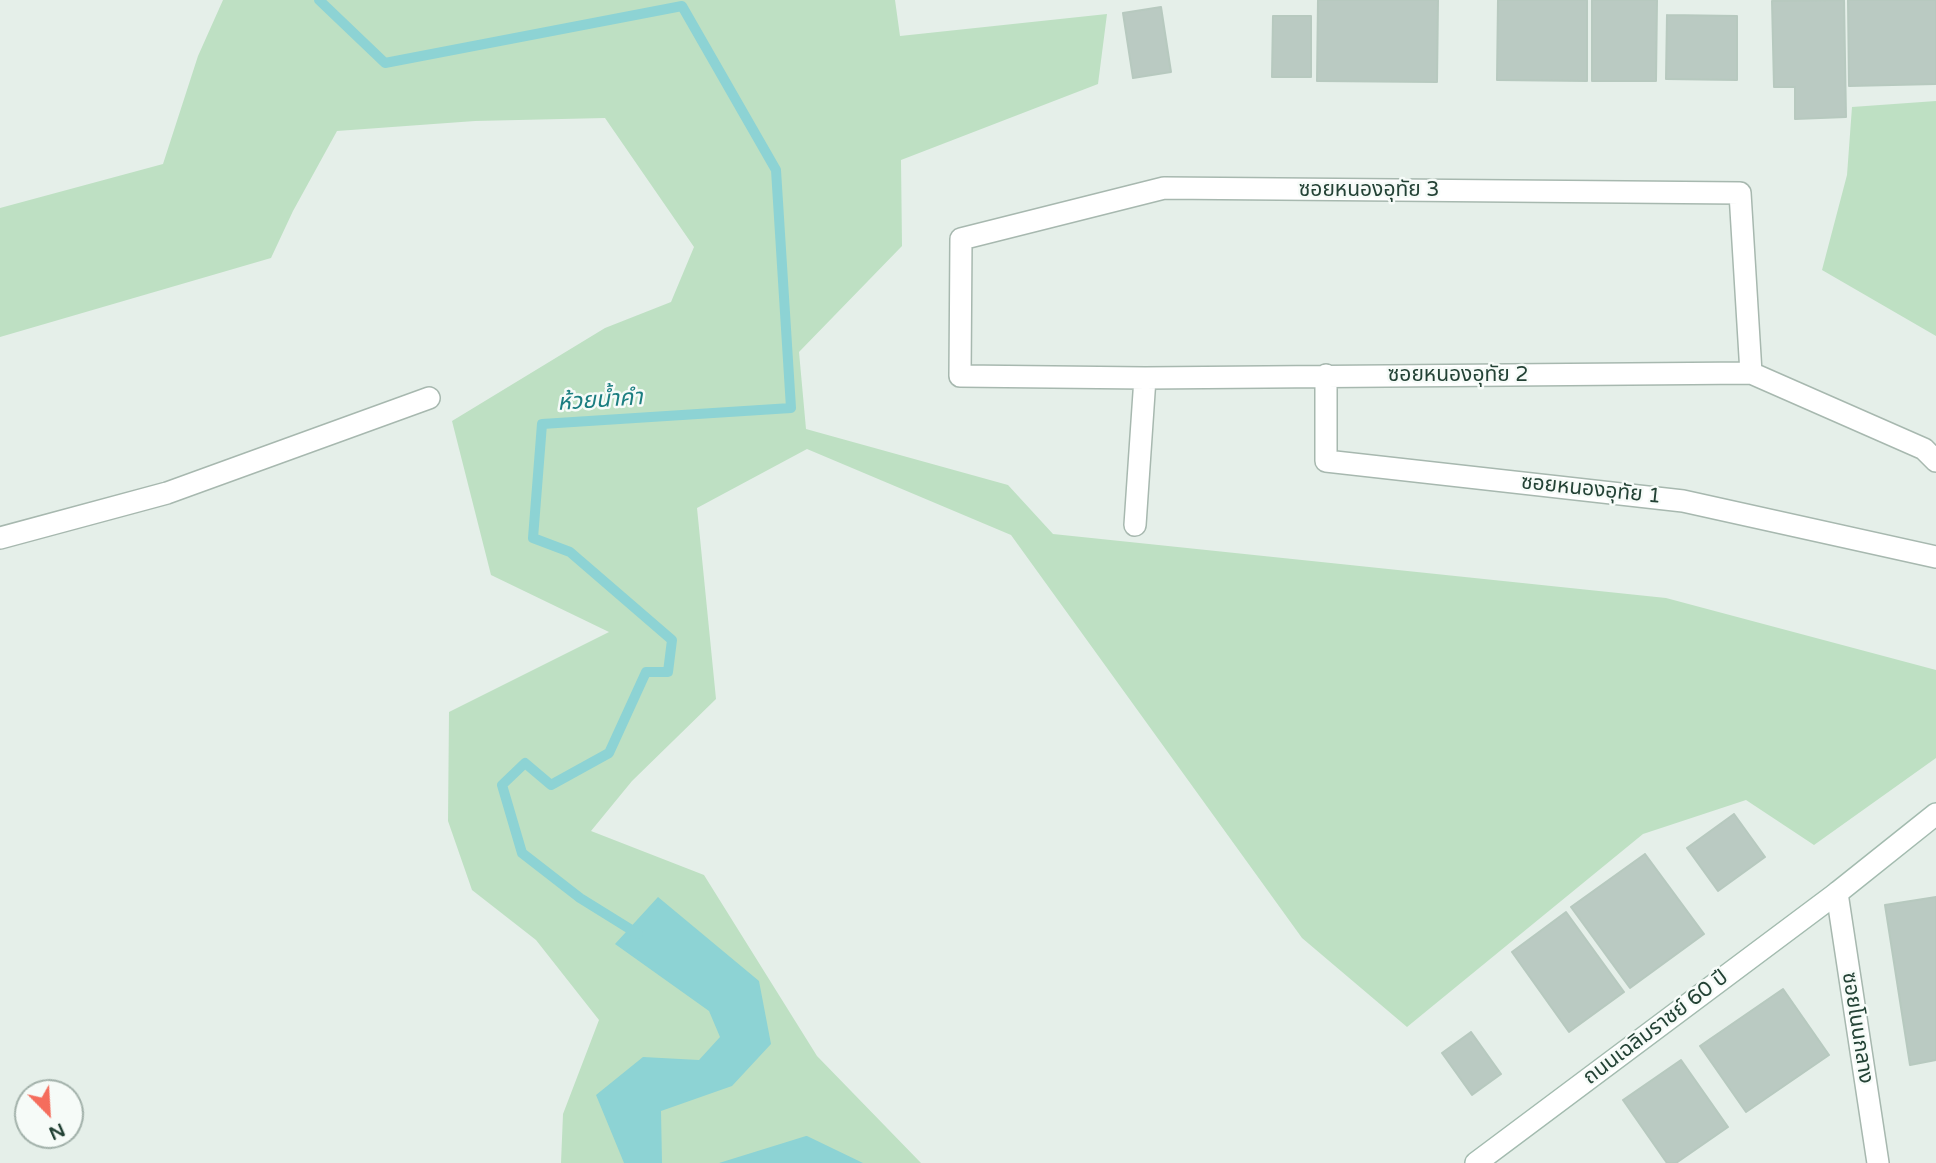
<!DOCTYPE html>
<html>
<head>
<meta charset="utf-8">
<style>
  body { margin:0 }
  #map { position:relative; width:1936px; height:1163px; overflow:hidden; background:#e5efe9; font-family:"Varela Round",sans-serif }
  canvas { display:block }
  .north { position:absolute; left:14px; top:1079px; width:70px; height:70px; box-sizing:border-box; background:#f6fbf8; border:2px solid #a2b1aa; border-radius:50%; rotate:156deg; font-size:19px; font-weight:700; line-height:28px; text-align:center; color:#234235 }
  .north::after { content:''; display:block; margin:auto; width:24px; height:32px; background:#f56d5d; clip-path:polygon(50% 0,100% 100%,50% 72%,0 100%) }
</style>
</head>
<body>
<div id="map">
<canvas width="1936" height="1163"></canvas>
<div class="north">N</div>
</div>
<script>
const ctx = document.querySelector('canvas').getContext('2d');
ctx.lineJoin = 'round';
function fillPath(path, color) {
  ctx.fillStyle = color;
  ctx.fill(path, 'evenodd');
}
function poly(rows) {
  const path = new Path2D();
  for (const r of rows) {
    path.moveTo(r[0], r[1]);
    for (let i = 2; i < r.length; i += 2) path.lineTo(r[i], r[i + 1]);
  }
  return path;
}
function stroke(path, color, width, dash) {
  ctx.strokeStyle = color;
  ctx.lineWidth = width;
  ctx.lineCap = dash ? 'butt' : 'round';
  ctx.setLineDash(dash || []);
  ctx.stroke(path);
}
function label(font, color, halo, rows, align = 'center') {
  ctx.font = font + ' "Varela Round","Noto Sans Thai",sans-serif';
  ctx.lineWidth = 5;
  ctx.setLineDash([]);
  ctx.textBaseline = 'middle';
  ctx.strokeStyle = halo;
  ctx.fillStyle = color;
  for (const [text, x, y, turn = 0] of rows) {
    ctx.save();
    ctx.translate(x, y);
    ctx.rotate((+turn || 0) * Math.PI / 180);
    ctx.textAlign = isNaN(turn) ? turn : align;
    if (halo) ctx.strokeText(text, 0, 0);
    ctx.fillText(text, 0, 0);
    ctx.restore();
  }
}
fillPath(poly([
  [223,0,895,0,900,36,1107,14,1098,84,901,160,902,246,799,352,806,429,1008,485,1053,534,1666,598,1936,670,1936,758,1814,845,1746,800,1643,834,1407,1027,1302,938,1011,535,807,449,697,508,716,699,632,781,591,831,704,875,817,1056,921,1163,561,1163,563,1114,599,1020,536,940,472,890,448,821,449,712,609,632,491,575,452,421,605,328,671,302,694,247,605,118,475,121,337,131,293,211,271,258,0,337,0,208,163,164,198,56],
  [1936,101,1936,336,1822,270,1847,175,1852,107]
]), '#bee0c3');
fillPath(poly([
  [658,897,759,981,771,1044,732,1086,661,1111,662,1163,624,1163,596,1095,643,1057,699,1060,720,1037,709,1011,615,944],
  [807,1136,863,1163,719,1163,806,1136]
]), '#8dd3d4');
stroke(poly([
  [319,0,385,63,682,6,776,170,791,408,542,424,533,538,570,552,672,640,668,672,646,672,609,753,551,785,525,763,502,785,522,853,580,898,638,934]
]), '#8dd3d4', 10);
const building = poly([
  [1318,0,1438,0,1437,82,1317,81,1318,0],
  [1498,0,1587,0,1587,81,1497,80,1498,0],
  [1592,0,1657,0,1656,81,1592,81,1592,0],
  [1844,0,1846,117,1795,119,1795,87,1774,87,1772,1,1844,0],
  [1848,0,1936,0,1936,84,1849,86,1848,0],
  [1161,7,1171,72,1133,78,1123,13,1161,7],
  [1667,15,1737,16,1737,80,1666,79,1667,15],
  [1273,16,1311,16,1311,77,1272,77,1273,16],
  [1734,814,1765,857,1718,891,1687,848,1734,814],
  [1645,854,1704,934,1630,988,1571,907,1645,854],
  [1936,897,1936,1060,1910,1065,1885,905,1936,897],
  [1566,912,1624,992,1569,1032,1512,952,1566,912],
  [1783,989,1829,1055,1746,1112,1700,1046,1783,989],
  [1471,1032,1501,1074,1472,1095,1442,1053,1471,1032],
  [1681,1060,1728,1127,1676,1163,1667,1163,1623,1100,1681,1060]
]);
fillPath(building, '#bacac2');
stroke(building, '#b7c9bf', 2);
const street = poly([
  [1751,373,1740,193,1164,188,961,239,960,376,1145,378,1751,373,1924,449,1936,461],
  [1326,375,1326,461,1683,501,1936,557],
  [1135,525,1145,378],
  [0,538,167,493,429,398],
  [1837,893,1878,1163]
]);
const secondary = poly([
  [1476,1163,1837,893,1936,814]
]);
stroke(street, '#a7b8af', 24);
stroke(secondary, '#a3bbaf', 24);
stroke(street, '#fff', 21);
stroke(secondary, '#fff', 21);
label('21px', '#234235', '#f6fbf8', [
  ["ซอยหนองอุทัย 3",1369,190],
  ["ซอยหนองอุทัย 2",1458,375],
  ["ซอยหนองอุทัย 1",1591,490,6],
  ["ถนนเฉลิมราชย์ 60 ปี",1656,1028,-37],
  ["ซอยโนนกลาง",1857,1028,81]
]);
label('italic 23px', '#1b7d80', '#f6fbf8', [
  ["ห้วยน้ำคำ",600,401,-4]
]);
</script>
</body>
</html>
